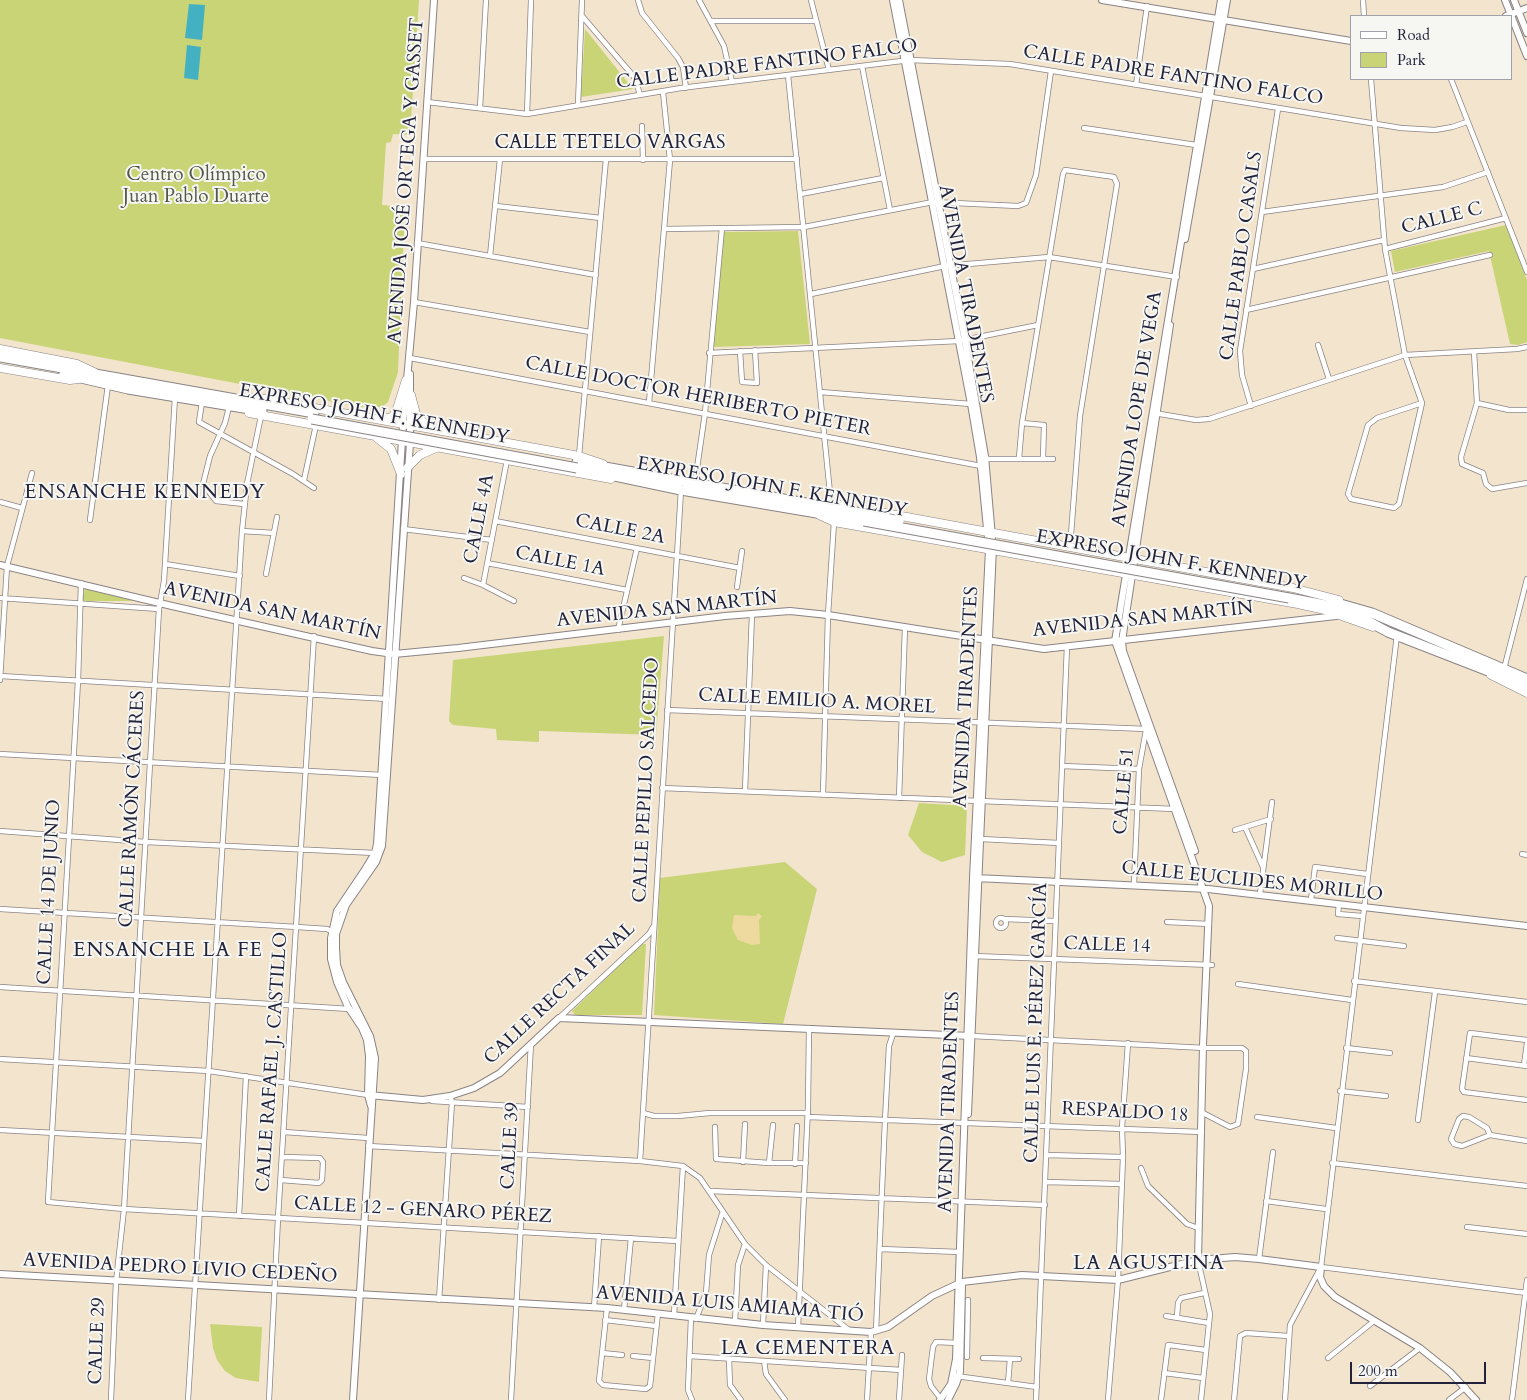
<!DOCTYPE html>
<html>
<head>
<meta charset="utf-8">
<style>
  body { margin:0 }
  #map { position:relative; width:1527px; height:1400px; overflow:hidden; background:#f3e4cd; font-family:Cardo,serif }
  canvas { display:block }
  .legend { position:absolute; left:1350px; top:15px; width:162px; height:65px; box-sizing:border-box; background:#f6f6f2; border:1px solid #a1a1a9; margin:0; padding:6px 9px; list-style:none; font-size:15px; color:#22223b }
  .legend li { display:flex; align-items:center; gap:10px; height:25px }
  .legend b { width:25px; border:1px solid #a1a1a9 }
  .scale { position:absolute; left:1350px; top:1362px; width:136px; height:22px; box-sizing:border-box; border:2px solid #22223b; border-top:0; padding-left:6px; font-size:15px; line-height:18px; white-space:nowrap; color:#22223b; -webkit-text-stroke:4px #f6f6f2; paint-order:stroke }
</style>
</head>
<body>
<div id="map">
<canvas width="1527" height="1400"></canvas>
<ul class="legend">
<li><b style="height:6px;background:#fff"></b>Road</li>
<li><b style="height:14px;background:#c8d475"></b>Park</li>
</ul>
<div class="scale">200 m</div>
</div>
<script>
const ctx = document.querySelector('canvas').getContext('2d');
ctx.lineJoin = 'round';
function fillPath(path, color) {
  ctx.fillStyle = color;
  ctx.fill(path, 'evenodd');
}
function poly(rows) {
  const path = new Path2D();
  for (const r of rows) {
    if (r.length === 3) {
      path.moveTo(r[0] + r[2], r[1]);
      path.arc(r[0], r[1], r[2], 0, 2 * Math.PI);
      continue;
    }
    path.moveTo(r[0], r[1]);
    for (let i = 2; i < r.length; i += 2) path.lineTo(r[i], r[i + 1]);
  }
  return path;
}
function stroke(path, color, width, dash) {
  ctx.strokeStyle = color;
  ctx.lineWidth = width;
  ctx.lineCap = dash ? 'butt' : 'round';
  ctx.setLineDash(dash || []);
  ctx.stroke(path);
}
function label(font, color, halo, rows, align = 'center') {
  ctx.font = font + ' Cardo,serif';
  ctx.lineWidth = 4;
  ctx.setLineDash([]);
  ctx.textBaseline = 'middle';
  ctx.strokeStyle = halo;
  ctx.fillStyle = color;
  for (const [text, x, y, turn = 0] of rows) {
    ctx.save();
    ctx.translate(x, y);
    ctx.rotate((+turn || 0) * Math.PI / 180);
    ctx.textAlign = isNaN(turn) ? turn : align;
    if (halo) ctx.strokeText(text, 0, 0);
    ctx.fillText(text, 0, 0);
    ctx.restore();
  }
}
fillPath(poly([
  [0,0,419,0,410,135,393,134,391,142,386,143,382,205,405,207,398,372,388,402,382,407,360,407,0,338],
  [585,29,633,89,581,97],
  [1506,225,1527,280,1527,342,1518,345,1510,344,1489,251,1395,272,1391,251],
  [798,231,810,344,712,347,723,232],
  [85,589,131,600,132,601,84,601,82,599],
  [664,636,656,735,539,731,539,742,497,740,496,729,453,725,449,721,453,660],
  [919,803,967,806,965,855,942,862,922,852,908,835],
  [785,862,817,889,783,1024,654,1015,660,878],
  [642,944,646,944,642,1015,575,1015,572,1011],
  [210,1324,262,1327,259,1382,236,1378,225,1371,217,1360,213,1348]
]), '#c8d475');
fillPath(poly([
  [758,913,762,916,759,920,760,944,752,945,738,940,732,928,734,915,756,916]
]), '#eeda9e');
fillPath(poly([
  [189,4,205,5,202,40,185,38],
  [187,45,201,47,198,80,184,78]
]), '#44b1c2');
const street = poly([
  [638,0,642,13,678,58,683,67,686,88],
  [699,0,724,46,732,82],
  [811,0,829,70],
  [1363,0,1364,16],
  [582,16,635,78,640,95],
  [712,21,816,21],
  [862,66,890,210],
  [788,75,831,503],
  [1371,79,1385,249,1405,355,1422,403,1399,504,1394,508,1351,499,1348,494,1368,425,1377,418,1422,403],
  [1451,79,1527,272],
  [1136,85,1147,6],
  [427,102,527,114,681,88,910,60,1010,64,1401,128,1435,130,1452,127,1467,122],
  [578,105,582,0],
  [480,108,486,0],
  [527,114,531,0],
  [642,126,643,160],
  [1084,128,1196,145],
  [423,159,797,159],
  [801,194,883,178],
  [496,206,601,218],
  [1262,212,1443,187,1488,172],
  [664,229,804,227,933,202,1018,206,1026,203,1036,175,1051,71],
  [417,243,596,275],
  [1385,249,1506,218],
  [490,256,500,159],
  [1253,269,1384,240],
  [811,294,945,266,1049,257,1177,277],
  [414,302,590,332],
  [1246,310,1490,255],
  [1318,345,1329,379],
  [740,351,742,382,757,383,755,350],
  [1474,352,1477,403,1461,457,1462,464,1483,473,1486,484,1492,489,1527,483],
  [709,353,959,341,1038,325],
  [410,358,981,466],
  [820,392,971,404],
  [202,402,199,422,293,474,314,488],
  [649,403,670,160,663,92],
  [1477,403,1509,410,1527,410],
  [1251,406,1242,375,1240,351,1278,109],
  [229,407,225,423,210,456,203,484,216,501,244,504],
  [1154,413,1196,420,1209,419,1405,355,1517,349,1527,347],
  [1022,423,1044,425,1043,458],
  [579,456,606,159],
  [1019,458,1022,423,1063,174,1065,170,1114,177,1117,184,1080,416,1070,548],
  [985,459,1053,459],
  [304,480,316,425],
  [695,482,705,413,722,228],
  [0,502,22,508],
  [90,520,108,385],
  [495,521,740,568],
  [403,529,492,540],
  [242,531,274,533],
  [487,563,627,590],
  [165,564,240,576],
  [266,574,277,517],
  [464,578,483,585,514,601],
  [81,583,78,681,48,1202,124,1209,677,1241],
  [483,585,507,460],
  [737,587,742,551],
  [0,598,159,609],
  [618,630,637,548],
  [1504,669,1527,579],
  [0,676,388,699],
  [0,680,7,566,32,473],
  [667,710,1147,729],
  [0,754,382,775],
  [1062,766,1139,769],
  [662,788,1175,809],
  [745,791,752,614],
  [823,794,828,615,834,522],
  [899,798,905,627],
  [1245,827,1263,867],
  [1235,830,1271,819],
  [0,831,146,842,375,853],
  [981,839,1059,843],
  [1522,854,1527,855],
  [1134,884,1139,769,1146,730],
  [1260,894,1272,802],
  [1311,900,1315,867,1367,874],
  [1339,904,1338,914,1362,916],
  [0,909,297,927,327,929,335,933],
  [1001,923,5],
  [1005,919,1055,921],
  [1167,922,1209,924],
  [1337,938,1404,946],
  [973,956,1212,965],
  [1354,981,1527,1002],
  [1238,984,1352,1000],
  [0,987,350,1009],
  [559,1018,649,934,653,927],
  [972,1036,1205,1048,1242,1048,1246,1051,1246,1069,1238,1124,1230,1127,1203,1113],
  [1527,1040,1470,1033,1462,1089,1464,1092,1527,1100],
  [1346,1048,1390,1053],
  [1466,1058,1527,1066],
  [0,1059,209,1071,368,1095],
  [1524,1065,1527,1043],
  [1340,1091,1386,1096],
  [432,1101,528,1107],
  [643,1113,654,1116,678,1116,710,1113,808,1113],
  [808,1117,1202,1132],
  [1257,1117,1336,1128],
  [1418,1120,1435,992],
  [715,1127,716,1159,769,1163,806,1163],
  [0,1130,204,1141],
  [284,1132,368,1138],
  [1490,1135,1487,1128,1469,1117,1463,1116,1459,1119,1451,1139,1454,1144,1462,1146,1490,1135,1527,1141],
  [368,1146,640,1161,683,1166,700,1178,745,1244,766,1265,849,1330],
  [1047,1155,1123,1157],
  [640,1161,681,490],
  [743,1162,745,1124],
  [769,1163,773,1125],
  [1332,1163,1527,1186],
  [795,1164,797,1126],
  [1141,1168,1148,1186,1187,1224,1198,1228],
  [281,1180,319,1183,322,1180,323,1162,320,1158,282,1157],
  [1046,1182,1122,1184],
  [710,1191,1045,1205],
  [1266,1201,1326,1209],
  [239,1216,246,1076],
  [1467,1227,1527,1234],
  [880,1249,960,1252],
  [1259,1259,1273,1152],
  [1198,1260,1210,1314,1201,1400],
  [1321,1267,1527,1293],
  [439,1300,452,1102,450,1096],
  [594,1308,599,1236],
  [607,1308,599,1381,603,1385,646,1389,650,1386,658,1313],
  [624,1310,631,1238],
  [674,1315,683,1166],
  [1166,1316,1209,1323],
  [1177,1317,1178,1303,1181,1298,1204,1293],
  [691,1318,688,1390,692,1400],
  [696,1319,706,1293,709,1255,722,1214],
  [605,1320,656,1326],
  [735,1322,738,1265,745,1244],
  [763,1325,766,1265],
  [798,1328,808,1106,809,1028],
  [876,1331,885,1120,889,1046,893,1034],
  [602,1353,622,1355],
  [633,1356,653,1358],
  [690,1356,901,1370],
  [967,1357,968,1300],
  [983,1358,1019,1359],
  [1328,1358,1374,1321],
  [729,1359,730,1385,741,1400],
  [764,1361,766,1374,785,1400],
  [1164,1373,1203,1378],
  [956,1376,1037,1387],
  [1008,1383,1010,1359],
  [1370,1386,1420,1348],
  [941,1399,931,1386,929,1379,933,1347,936,1342,958,1343],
  [111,1400,116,1282,124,1209,159,609,164,581,175,397],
  [188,1400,242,531,247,484,261,416],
  [269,1400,278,1218,314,636],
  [511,1400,531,1044],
  [867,1400,871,1332],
  [899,1400,902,1355],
  [1036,1400,1067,646],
  [1108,1400,1118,1280,1123,1157,1122,1128,1128,1043],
  [1161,1400,1168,1345,1206,1350],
  [1234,1400,1240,1336,1246,1333,1288,1336],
  [1285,1400,1290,1325,1321,1267,1397,635],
  [1449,1400,1466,1387],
  [1512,1400,1527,1280]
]);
const secondary = poly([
  [893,0,971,404,980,457,989,549,973,878,956,1359,951,1384,940,1400],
  [899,0,965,340,985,456,992,537],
  [1102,0,1351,41],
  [1505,0,1527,56],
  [1514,0,1527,33],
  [1506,16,1527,8],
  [1185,239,1227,0],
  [1170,325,1122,641,1123,651,1195,851],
  [0,565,172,606,372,651,394,654,458,648,725,616,790,611,828,615,1044,649,1336,616],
  [976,878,1208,889,1527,926],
  [369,1095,423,1100,450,1096,474,1088,500,1073,559,1018,971,1036],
  [371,1106,368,1095,369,1056,367,1040,362,1028,348,1007,337,982,331,959,331,938,337,911,364,871,375,853,377,844,403,424,414,302,434,0],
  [968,1114,993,547],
  [1198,1260,1203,1045,1209,906,1115,641,1221,0],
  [0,1274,607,1308,763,1325,871,1332,888,1327,932,1296,962,1282,1022,1275,1118,1280,1198,1260,1235,1257,1259,1259,1321,1267,1320,1277,1324,1286,1335,1297,1420,1348,1450,1372,1476,1400],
  [353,1400,375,1058,370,1036,343,982,337,965,336,948,336,934,346,905,376,862,382,846,410,443,410,374],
  [948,1400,956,1384,960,1372,962,1286]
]);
const primary = poly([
  [0,349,77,364,94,372],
  [0,368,70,380,79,379],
  [411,395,416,414,424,423,432,426],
  [248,398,265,399,481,438,579,456,603,464],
  [249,413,611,479],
  [382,419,392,417,396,412,406,380],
  [377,438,391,449,401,474],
  [407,468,420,455,436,448],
  [822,503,848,506],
  [874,511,1293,588,1339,600],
  [819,515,834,522,1298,604,1325,610,1373,627],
  [1491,675,1527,693]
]);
const highway = poly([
  [0,357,314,413],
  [64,374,128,389,262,411],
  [577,462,867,514],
  [577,468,681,490,864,521],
  [1289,598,1325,605,1362,618,1388,632,1527,686],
  [1330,601,1372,613,1527,679]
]);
stroke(street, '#8a8384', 6);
stroke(secondary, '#8a8384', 8);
stroke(primary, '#8a8384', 9);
stroke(highway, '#8a8384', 11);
stroke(street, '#fff', 4.5);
stroke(secondary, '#fff', 6);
stroke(primary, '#fff', 8);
stroke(highway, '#fff', 9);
const highwayBridge = poly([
  [312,419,577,468],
  [867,514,899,521],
  [864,521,1289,598]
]);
stroke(highwayBridge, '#8a8384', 11, []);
stroke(highwayBridge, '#fff', 9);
label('19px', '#22223b', '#f6f6f2', [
  ["CALLE PADRE FANTINO FALCO",767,65,-7],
  ["CALLE PADRE FANTINO FALCO",1173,76,9],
  ["CALLE TETELO VARGAS",610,144],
  ["AVENIDA JOSÉ ORTEGA Y GASSET",407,181,-86],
  ["CALLE C",1442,219,-14],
  ["CALLE PABLO CASALS",1242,256,-82],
  ["AVENIDA TIRADENTES",965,294,79],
  ["CALLE DOCTOR HERIBERTO PIETER",698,397,11],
  ["AVENIDA LOPE DE VEGA",1138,409,-81],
  ["EXPRESO JOHN F. KENNEDY",374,415,10],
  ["EXPRESO JOHN F. KENNEDY",772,488,10],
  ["CALLE 4A",480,519,-79],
  ["CALLE 2A",620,530,11],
  ["EXPRESO JOHN F. KENNEDY",1171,561,10],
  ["CALLE 1A",560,562,11],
  ["AVENIDA SAN MARTÍN",667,610,-6],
  ["AVENIDA SAN MARTÍN",272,612,12],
  ["AVENIDA SAN MARTÍN",1143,620,-6],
  ["AVENIDA TIRADENTES",967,697,-87],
  ["CALLE EMILIO A. MOREL",817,702,3],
  ["CALLE PEPILLO SALCEDO",647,780,-87],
  ["CALLE 51",1125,791,-85],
  ["CALLE RAMÓN CÁCERES",133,809,-87],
  ["CALLE EUCLIDES MORILLO",1252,882,6],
  ["CALLE 14 DE JUNIO",50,892,-87],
  ["CALLE 14",1107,946,2],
  ["CALLE RECTA FINAL",560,994,-43],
  ["CALLE LUIS E. PÉREZ GARCÍA",1037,1023,-88],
  ["CALLE RAFAEL J. CASTILLO",273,1062,-86],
  ["AVENIDA TIRADENTES",950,1102,-88],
  ["RESPALDO 18",1125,1113,3],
  ["CALLE 39",511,1146,-87],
  ["CALLE 12 - GENARO PÉREZ",423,1211,3],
  ["AVENIDA PEDRO LIVIO CEDEÑO",180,1269,3],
  ["AVENIDA LUIS AMIAMA TIÓ",729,1305,5],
  ["CALLE 29",98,1341,-88]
]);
label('19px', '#54574c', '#f6f6f2', [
  ["Centro Olímpico",196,176],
  ["Juan Pablo Duarte",196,198]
]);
ctx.letterSpacing = '1px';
label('20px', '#22223b', '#f6f6f2', [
  ["ENSANCHE KENNEDY",145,493],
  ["ENSANCHE LA FE",168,951],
  ["LA AGUSTINA",1149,1264],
  ["LA CEMENTERA",808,1349]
]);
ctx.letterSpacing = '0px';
</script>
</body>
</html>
